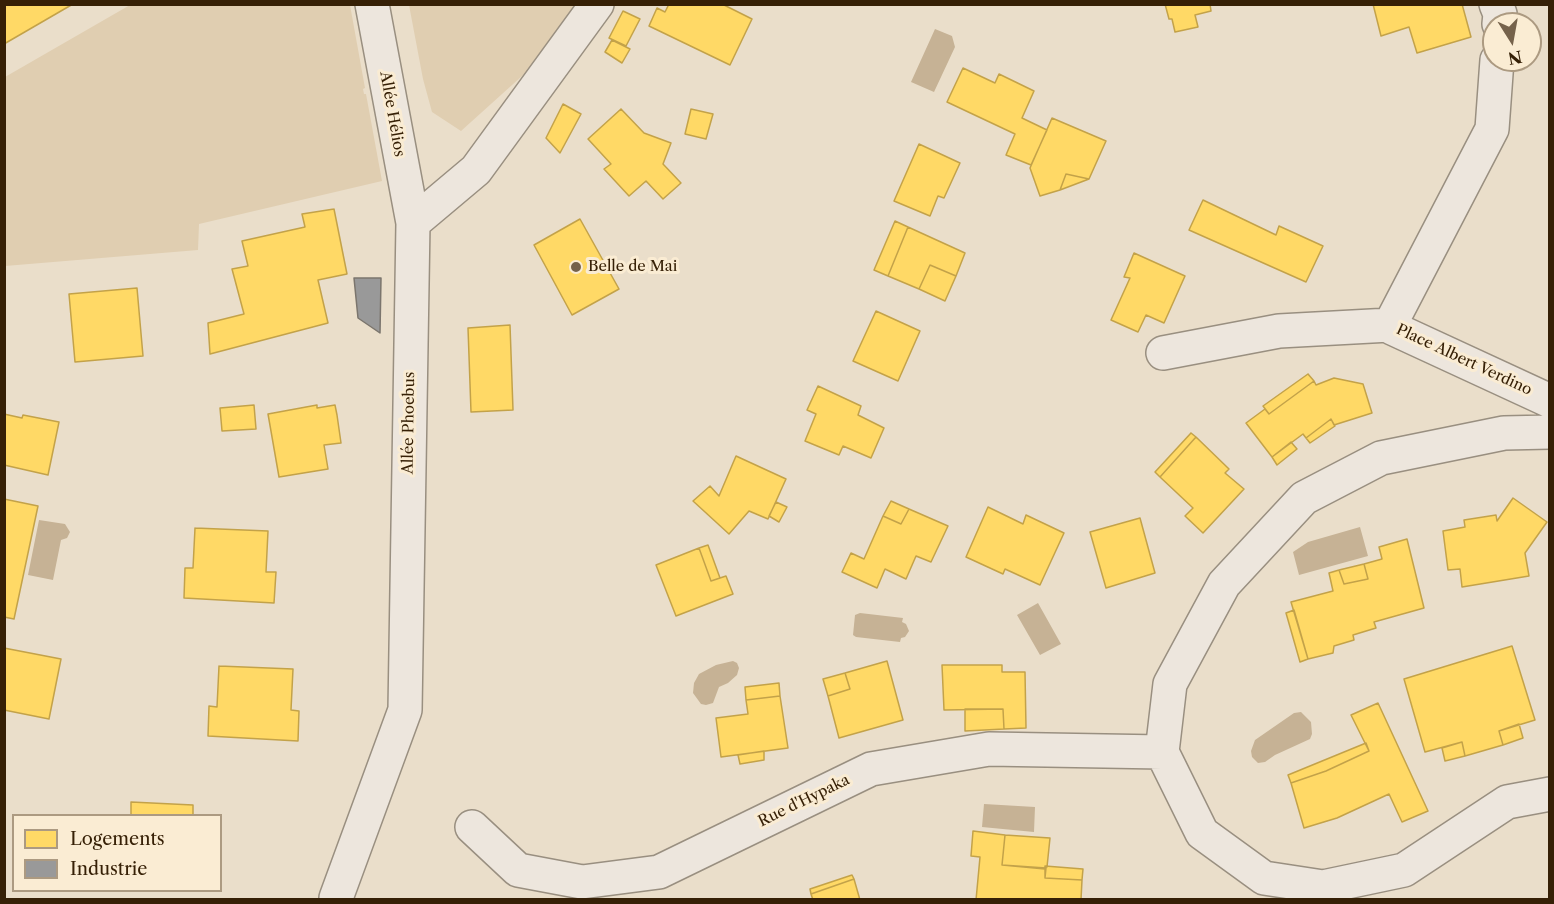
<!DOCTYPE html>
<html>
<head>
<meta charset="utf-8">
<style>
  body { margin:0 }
  #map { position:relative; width:1554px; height:904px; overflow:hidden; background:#eadeca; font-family:"Libre Caslon Text",serif }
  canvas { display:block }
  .frame { position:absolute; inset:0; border:6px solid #362006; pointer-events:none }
  .legend { position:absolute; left:12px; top:814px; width:210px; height:78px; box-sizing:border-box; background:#faecd3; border:2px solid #ac9a81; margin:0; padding:8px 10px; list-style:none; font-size:18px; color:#362006 }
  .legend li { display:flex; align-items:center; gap:12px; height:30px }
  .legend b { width:30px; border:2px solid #ac9a81 }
  .north { position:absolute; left:1482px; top:12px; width:60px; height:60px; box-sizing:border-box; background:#faecd3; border:2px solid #ac9a81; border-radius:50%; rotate:169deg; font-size:16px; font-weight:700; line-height:24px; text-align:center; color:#362006 }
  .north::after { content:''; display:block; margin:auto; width:21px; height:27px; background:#75624b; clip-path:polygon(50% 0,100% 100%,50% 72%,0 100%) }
</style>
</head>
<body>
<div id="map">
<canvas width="1554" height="904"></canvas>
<div class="frame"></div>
<ul class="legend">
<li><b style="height:16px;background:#ffd966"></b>Logements</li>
<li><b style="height:16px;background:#999"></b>Industrie</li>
</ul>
<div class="north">N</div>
</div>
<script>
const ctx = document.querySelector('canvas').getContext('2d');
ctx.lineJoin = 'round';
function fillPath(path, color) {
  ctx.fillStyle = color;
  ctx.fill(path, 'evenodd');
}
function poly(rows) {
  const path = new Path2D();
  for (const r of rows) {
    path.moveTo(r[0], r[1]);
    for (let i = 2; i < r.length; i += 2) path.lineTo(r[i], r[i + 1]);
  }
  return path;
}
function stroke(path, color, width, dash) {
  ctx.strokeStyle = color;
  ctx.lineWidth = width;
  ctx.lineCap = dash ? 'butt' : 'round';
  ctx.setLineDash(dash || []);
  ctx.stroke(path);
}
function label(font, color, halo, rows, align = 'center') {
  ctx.font = font + ' "Libre Caslon Text",serif';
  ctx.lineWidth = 6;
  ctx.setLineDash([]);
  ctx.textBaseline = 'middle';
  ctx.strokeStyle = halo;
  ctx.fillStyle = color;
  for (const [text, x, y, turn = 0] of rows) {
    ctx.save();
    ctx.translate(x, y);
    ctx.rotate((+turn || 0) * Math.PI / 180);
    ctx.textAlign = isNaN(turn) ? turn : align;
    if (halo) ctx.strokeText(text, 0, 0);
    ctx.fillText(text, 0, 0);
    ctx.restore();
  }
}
fillPath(poly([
  [130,5,350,5,365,88,363,89,364,94,366,94,382,181,199,224,198,250,5,266,5,77],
  [409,5,576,5,542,58,461,131,432,112,423,79]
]), '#e0ceb1');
fillPath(poly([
  [935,29,952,36,955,47,934,92,911,82],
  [39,520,65,524,70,532,67,538,61,540,53,580,28,575],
  [1360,527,1368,556,1299,575,1293,552,1308,542],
  [1038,603,1061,644,1040,655,1017,615],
  [860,613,903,618,902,622,906,624,909,631,905,637,901,638,900,642,856,637,853,635,855,615],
  [733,661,737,663,739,668,737,675,728,683,719,687,713,703,706,705,701,704,693,693,694,683,699,674,716,665],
  [1301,712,1311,722,1312,734,1310,739,1275,755,1265,762,1258,763,1252,757,1251,751,1255,740,1294,713],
  [984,804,1035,807,1034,832,982,827]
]), '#c6b295');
const homes = poly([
  [4,4,73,4,4,44,4,4],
  [669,4,722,4,752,19,730,65,649,26,657,8,665,12,669,4],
  [1165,4,1210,4,1211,11,1195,15,1198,27,1175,32,1172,19,1169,19,1165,4],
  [1373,4,1462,4,1471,37,1417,53,1409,27,1381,36,1373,4],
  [623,11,640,19,626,46,609,38,623,11],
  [612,40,630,49,622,63,605,52,612,40],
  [963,68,995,83,999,74,1034,91,1022,118,1047,130,1031,165,1006,155,1015,134,947,102,963,68],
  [563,104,581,114,560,153,546,138,563,104],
  [621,109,644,133,671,143,663,164,681,183,663,199,646,181,629,196,604,169,611,164,588,139,621,109],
  [691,109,713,114,706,139,685,134,691,109],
  [1052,118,1106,141,1089,179,1066,174,1060,190,1040,196,1030,168,1052,118],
  [919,144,960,163,944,198,938,196,930,216,894,201,919,144],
  [1066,174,1089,179,1060,190,1066,174],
  [1203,200,1276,235,1279,226,1323,246,1306,282,1189,230,1203,200],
  [334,209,347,274,318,280,328,323,210,354,208,323,244,314,232,269,248,266,242,241,305,227,302,214,334,209],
  [580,219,619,289,572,315,534,245,580,219],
  [895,221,908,227,888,276,874,270,895,221],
  [908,227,965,253,956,276,930,265,919,289,888,276,908,227],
  [1134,253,1185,276,1164,323,1146,315,1138,332,1111,320,1130,278,1124,277,1134,253],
  [930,265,956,276,945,301,919,289,930,265],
  [137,288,143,356,75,362,69,294,137,288],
  [876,311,920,331,898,381,853,361,876,311],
  [510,325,513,410,471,412,468,328,510,325],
  [1308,374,1314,381,1269,414,1263,406,1308,374],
  [1334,378,1363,384,1372,413,1334,425,1331,419,1306,438,1303,434,1272,457,1246,423,1265,409,1269,414,1314,381,1316,385,1334,378],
  [818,386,861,406,858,415,884,428,871,458,843,446,839,455,805,441,816,414,807,410,818,386],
  [254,405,256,429,222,431,220,408,254,405],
  [317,405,317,408,335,405,337,415,341,443,324,445,328,469,279,477,268,414,317,405],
  [4,414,22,418,23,415,59,422,48,475,4,465,4,414],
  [1331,419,1335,426,1310,443,1306,438,1331,419],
  [1191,433,1196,437,1160,477,1155,472,1191,433],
  [1196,437,1229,469,1225,473,1244,489,1203,533,1185,516,1193,508,1160,477,1196,437],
  [1291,442,1297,449,1277,465,1272,457,1291,442],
  [736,456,786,479,768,519,749,511,729,534,693,501,710,486,719,496,736,456],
  [1513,498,1547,522,1525,553,1529,576,1462,587,1460,569,1448,570,1443,531,1465,527,1464,520,1496,515,1497,521,1513,498],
  [4,499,38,506,14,619,4,617,4,499],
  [891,501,909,509,901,524,883,516,891,501],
  [776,502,787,507,779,522,769,516,776,502],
  [988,507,1023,524,1026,515,1064,533,1040,585,1005,569,1003,574,966,557,988,507],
  [909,509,948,526,931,562,916,556,906,579,885,569,877,588,842,572,851,553,864,559,883,516,901,524,909,509],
  [1140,518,1155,573,1106,588,1090,532,1140,518],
  [195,528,268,531,266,572,276,572,274,603,184,598,185,568,193,568,195,528],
  [1407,539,1424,608,1374,622,1376,628,1353,635,1354,640,1334,646,1333,653,1308,659,1291,602,1333,591,1329,573,1339,570,1344,584,1368,579,1364,564,1382,559,1379,547,1407,539],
  [708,545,720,578,711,581,699,548,708,545],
  [699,548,711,581,726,576,733,594,676,616,656,565,699,548],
  [1364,564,1368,579,1344,584,1339,570,1364,564],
  [1294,610,1308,659,1300,662,1286,613,1294,610],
  [1512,646,1535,720,1499,731,1503,745,1465,756,1462,742,1425,752,1404,679,1512,646],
  [4,648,61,659,49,719,4,710,4,648],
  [887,661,903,720,839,738,828,696,850,689,845,673,887,661],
  [942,665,1002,665,1002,672,1025,672,1026,728,1004,729,1003,709,944,710,942,665],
  [219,666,293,669,291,710,299,711,298,741,208,736,209,706,217,707,219,666],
  [845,673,850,689,828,696,823,679,845,673],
  [779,683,780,696,746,700,745,687,779,683],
  [780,696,788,748,721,757,716,718,748,714,746,700,780,696],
  [1378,703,1428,811,1402,822,1389,794,1337,818,1304,828,1291,783,1326,771,1369,751,1351,715,1378,703],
  [965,709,1003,709,1004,729,965,731,965,709],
  [1519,724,1523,738,1503,745,1499,731,1519,724],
  [1462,742,1465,756,1445,761,1442,748,1462,742],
  [1366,743,1369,751,1326,771,1291,783,1288,775,1366,743],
  [764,751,764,760,740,764,738,755,764,751],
  [131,802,193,805,193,816,131,816,131,802],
  [973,831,1005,835,1002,865,1046,868,1045,878,1082,880,1081,900,976,900,980,857,971,856,973,831],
  [1005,835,1050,838,1047,867,1045,867,1045,869,1002,865,1005,835],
  [1045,866,1083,869,1082,880,1045,878,1045,866],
  [852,875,854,879,811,894,810,889,852,875],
  [854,879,860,900,813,900,811,894,854,879]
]);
fillPath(homes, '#ffd966');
stroke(homes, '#c3a249', 1.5);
const industry = poly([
  [354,278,381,278,380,333,358,318,354,278]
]);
fillPath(industry, '#999');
stroke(industry, '#7b756d', 1.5);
const minor = poly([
  [372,4,413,223],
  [1496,4,1500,14,1499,24],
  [1390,325,1492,129,1497,60],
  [1163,353,1279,331,1390,325,1392,328,1550,401],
  [1550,432,1504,433,1381,458,1304,498,1224,584,1170,684,1162,752,1202,833,1264,878,1323,887,1404,870,1507,802,1550,794],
  [472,827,518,870,582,882,659,872,871,769,989,749,1162,752],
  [336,898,405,710,413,223,476,170,597,4]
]);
stroke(minor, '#998f80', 36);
stroke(minor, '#ede6dd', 33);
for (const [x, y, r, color] of [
  [576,267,6,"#75624b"]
]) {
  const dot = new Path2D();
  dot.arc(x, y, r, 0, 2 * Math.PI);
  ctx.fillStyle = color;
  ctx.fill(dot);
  stroke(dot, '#faecd3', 2);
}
label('15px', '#362006', '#faecd3', [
  ["Allée Hélios",392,114,80],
  ["Place Albert Verdino",1464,360,25],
  ["Allée Phoebus",409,423,-89],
  ["Rue d'Hypaka",804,801,-26]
]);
label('15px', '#362006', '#faecd3', [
  ["Belle de Mai",588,267]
], 'left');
</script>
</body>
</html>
